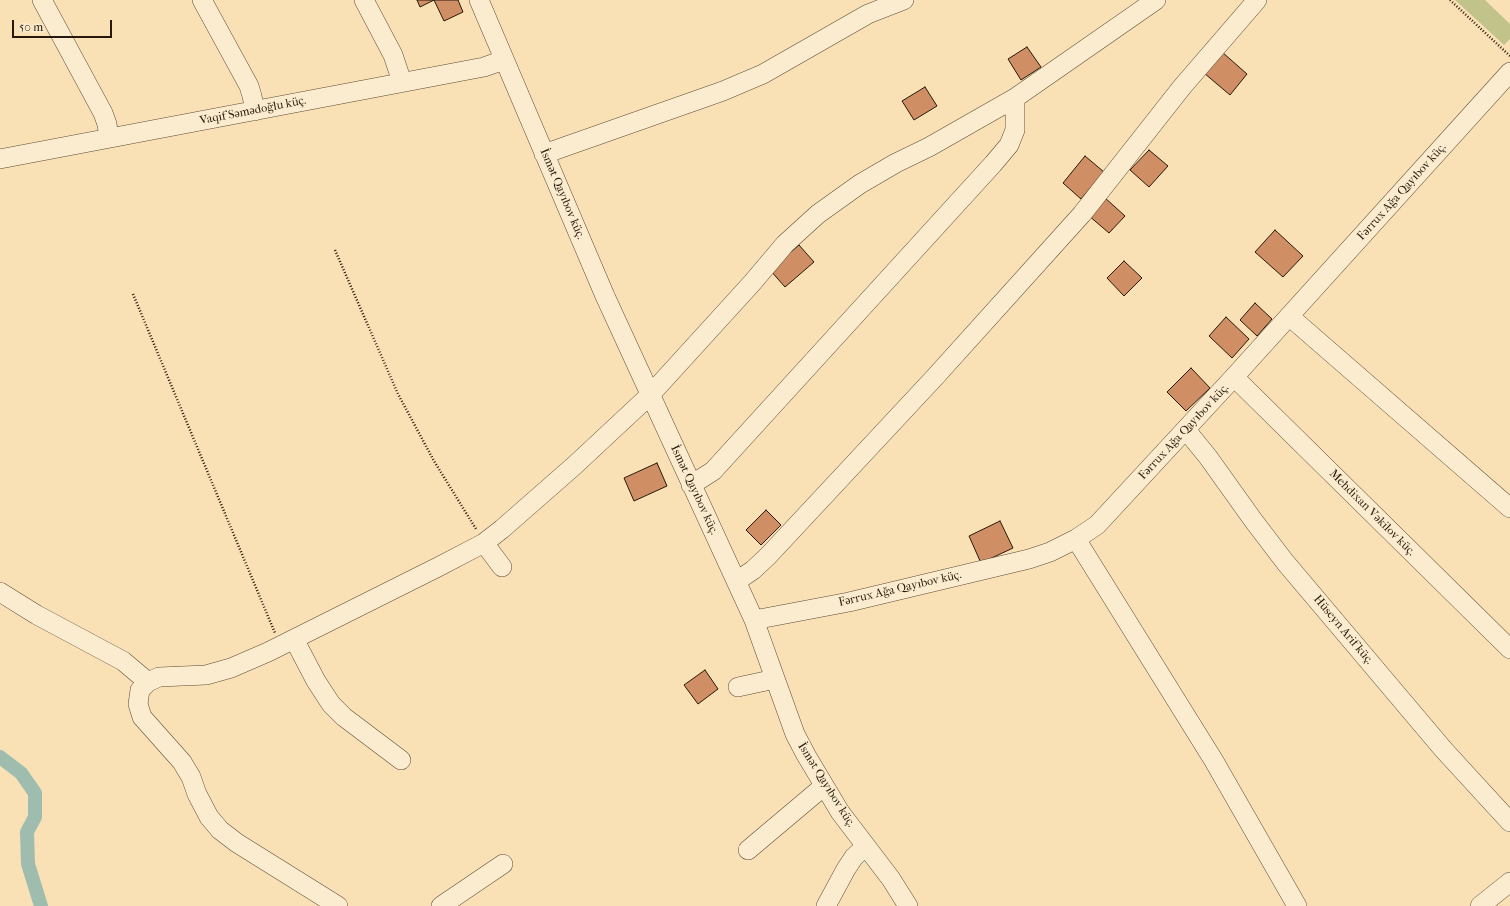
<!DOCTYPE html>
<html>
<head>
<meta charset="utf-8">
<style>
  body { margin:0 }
  #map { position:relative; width:1510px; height:906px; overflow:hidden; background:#fae1b5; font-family:"IM FELL French Canon",serif }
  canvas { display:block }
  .scale { position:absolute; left:12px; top:20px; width:100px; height:18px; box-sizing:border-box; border:2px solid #26180a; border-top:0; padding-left:5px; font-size:12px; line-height:14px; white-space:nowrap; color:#26180a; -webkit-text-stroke:3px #fceccf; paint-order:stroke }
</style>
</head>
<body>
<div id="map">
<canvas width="1510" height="906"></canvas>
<div class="scale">50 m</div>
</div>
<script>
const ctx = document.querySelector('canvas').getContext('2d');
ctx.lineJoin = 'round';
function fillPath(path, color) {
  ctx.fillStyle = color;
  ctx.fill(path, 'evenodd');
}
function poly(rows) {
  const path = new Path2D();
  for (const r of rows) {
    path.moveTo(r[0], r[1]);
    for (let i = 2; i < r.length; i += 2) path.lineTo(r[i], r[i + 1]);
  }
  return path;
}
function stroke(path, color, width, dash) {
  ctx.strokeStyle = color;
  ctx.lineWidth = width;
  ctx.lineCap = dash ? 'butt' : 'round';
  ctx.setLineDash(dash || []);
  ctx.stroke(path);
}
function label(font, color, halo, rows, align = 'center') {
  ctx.font = font + ' "IM FELL French Canon",serif';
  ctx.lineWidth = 3;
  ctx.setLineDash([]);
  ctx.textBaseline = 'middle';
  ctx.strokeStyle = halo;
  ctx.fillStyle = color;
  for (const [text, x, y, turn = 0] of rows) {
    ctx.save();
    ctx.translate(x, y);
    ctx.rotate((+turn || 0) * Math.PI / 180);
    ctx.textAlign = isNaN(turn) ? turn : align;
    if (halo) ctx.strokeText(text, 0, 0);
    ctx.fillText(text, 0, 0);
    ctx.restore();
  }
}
fillPath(poly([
  [1455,0,1485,0,1510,24,1510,39,1504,45]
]), '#c2c28b');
stroke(poly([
  [0,757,21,773,35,793,35,817,27,832,28,864,41,906]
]), '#9ebdaf', 14);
const building = poly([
  [417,0,458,0,463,12,444,21,434,0,420,7,417,0],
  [1027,47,1041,67,1021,80,1008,59,1027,47],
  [1222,52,1247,74,1230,95,1204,73,1222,52],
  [925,87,937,106,914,120,902,101,925,87],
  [1149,150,1168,166,1149,187,1130,170,1149,150],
  [1085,156,1104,172,1081,199,1063,183,1085,156],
  [1104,197,1125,216,1109,233,1088,215,1104,197],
  [1275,230,1303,256,1283,277,1255,252,1275,230],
  [799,245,814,262,785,287,770,270,799,245],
  [1124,261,1142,278,1124,296,1107,278,1124,261],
  [1255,303,1272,319,1257,336,1240,320,1255,303],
  [1226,317,1249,339,1232,358,1209,336,1226,317],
  [1191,368,1210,388,1186,411,1167,392,1191,368],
  [657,463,667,486,634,501,624,478,657,463],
  [766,510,781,525,761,545,746,530,766,510],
  [1000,521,1013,548,981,563,969,536,1000,521],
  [705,670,718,689,698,704,684,685,705,670]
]);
fillPath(building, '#cf8e64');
stroke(building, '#26180a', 1);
const minor = poly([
  [42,0,103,113,107,124,109,138],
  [202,0,249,86,252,96,255,111],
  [364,0,393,55,402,82],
  [479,0,605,296,754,620,795,734,806,755,840,812,891,879,908,906],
  [544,154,723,91,763,74,868,14,904,0],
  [0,159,484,67,504,60],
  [1289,316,1510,508],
  [1234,377,1510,649],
  [1186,430,1208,457,1253,520,1285,562,1443,749,1510,822],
  [691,485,713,471,993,164,1009,145,1015,130,1015,98],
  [1076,539,1214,761,1297,906],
  [484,543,502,567],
  [737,581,753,570,768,556,935,377,1082,214,1182,87,1257,0],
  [0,592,37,615,123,661,148,682],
  [754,620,849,602,1029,559,1050,552,1076,539,1097,525,1234,377,1510,72],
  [294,639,316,681,331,704,344,717,401,760],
  [738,687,775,679],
  [748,850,824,786],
  [338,906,237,843,220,830,209,817,197,794,191,777,182,762,142,717,138,704,140,690,148,682,159,677,206,675,231,668,268,652,438,567,484,543,502,529,575,465,650,395,752,283,785,244,818,214,860,184,896,163,929,147,1015,98,1156,0],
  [441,906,503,864],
  [826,906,846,869,854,857,866,846],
  [1480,906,1510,882]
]);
stroke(minor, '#5b4a35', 20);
stroke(poly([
  [1450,0,1510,56],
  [335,250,398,394,434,461,476,529],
  [133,294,275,633]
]), '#26180a', 2.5, [1, 2]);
stroke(minor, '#fceccf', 19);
label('12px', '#26180a', '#fceccf', [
  ["Vaqif Səmədoğlu küç.",253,111,-11],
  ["Fərrux Ağa Qayıbov küç.",1402,192,-48],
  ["İsmət Qayıbov küç.",562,194,67],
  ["Fərrux Ağa Qayıbov küç.",1184,432,-47],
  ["İsmət Qayıbov küç.",694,490,65],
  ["Mehdixan Vəkilov küç.",1372,513,45],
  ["Fərrux Ağa Qayıbov küç.",900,589,-13],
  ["Hüseyn Arif küç.",1343,630,50],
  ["İsmət Qayıbov küç.",826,785,58]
]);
</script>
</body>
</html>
